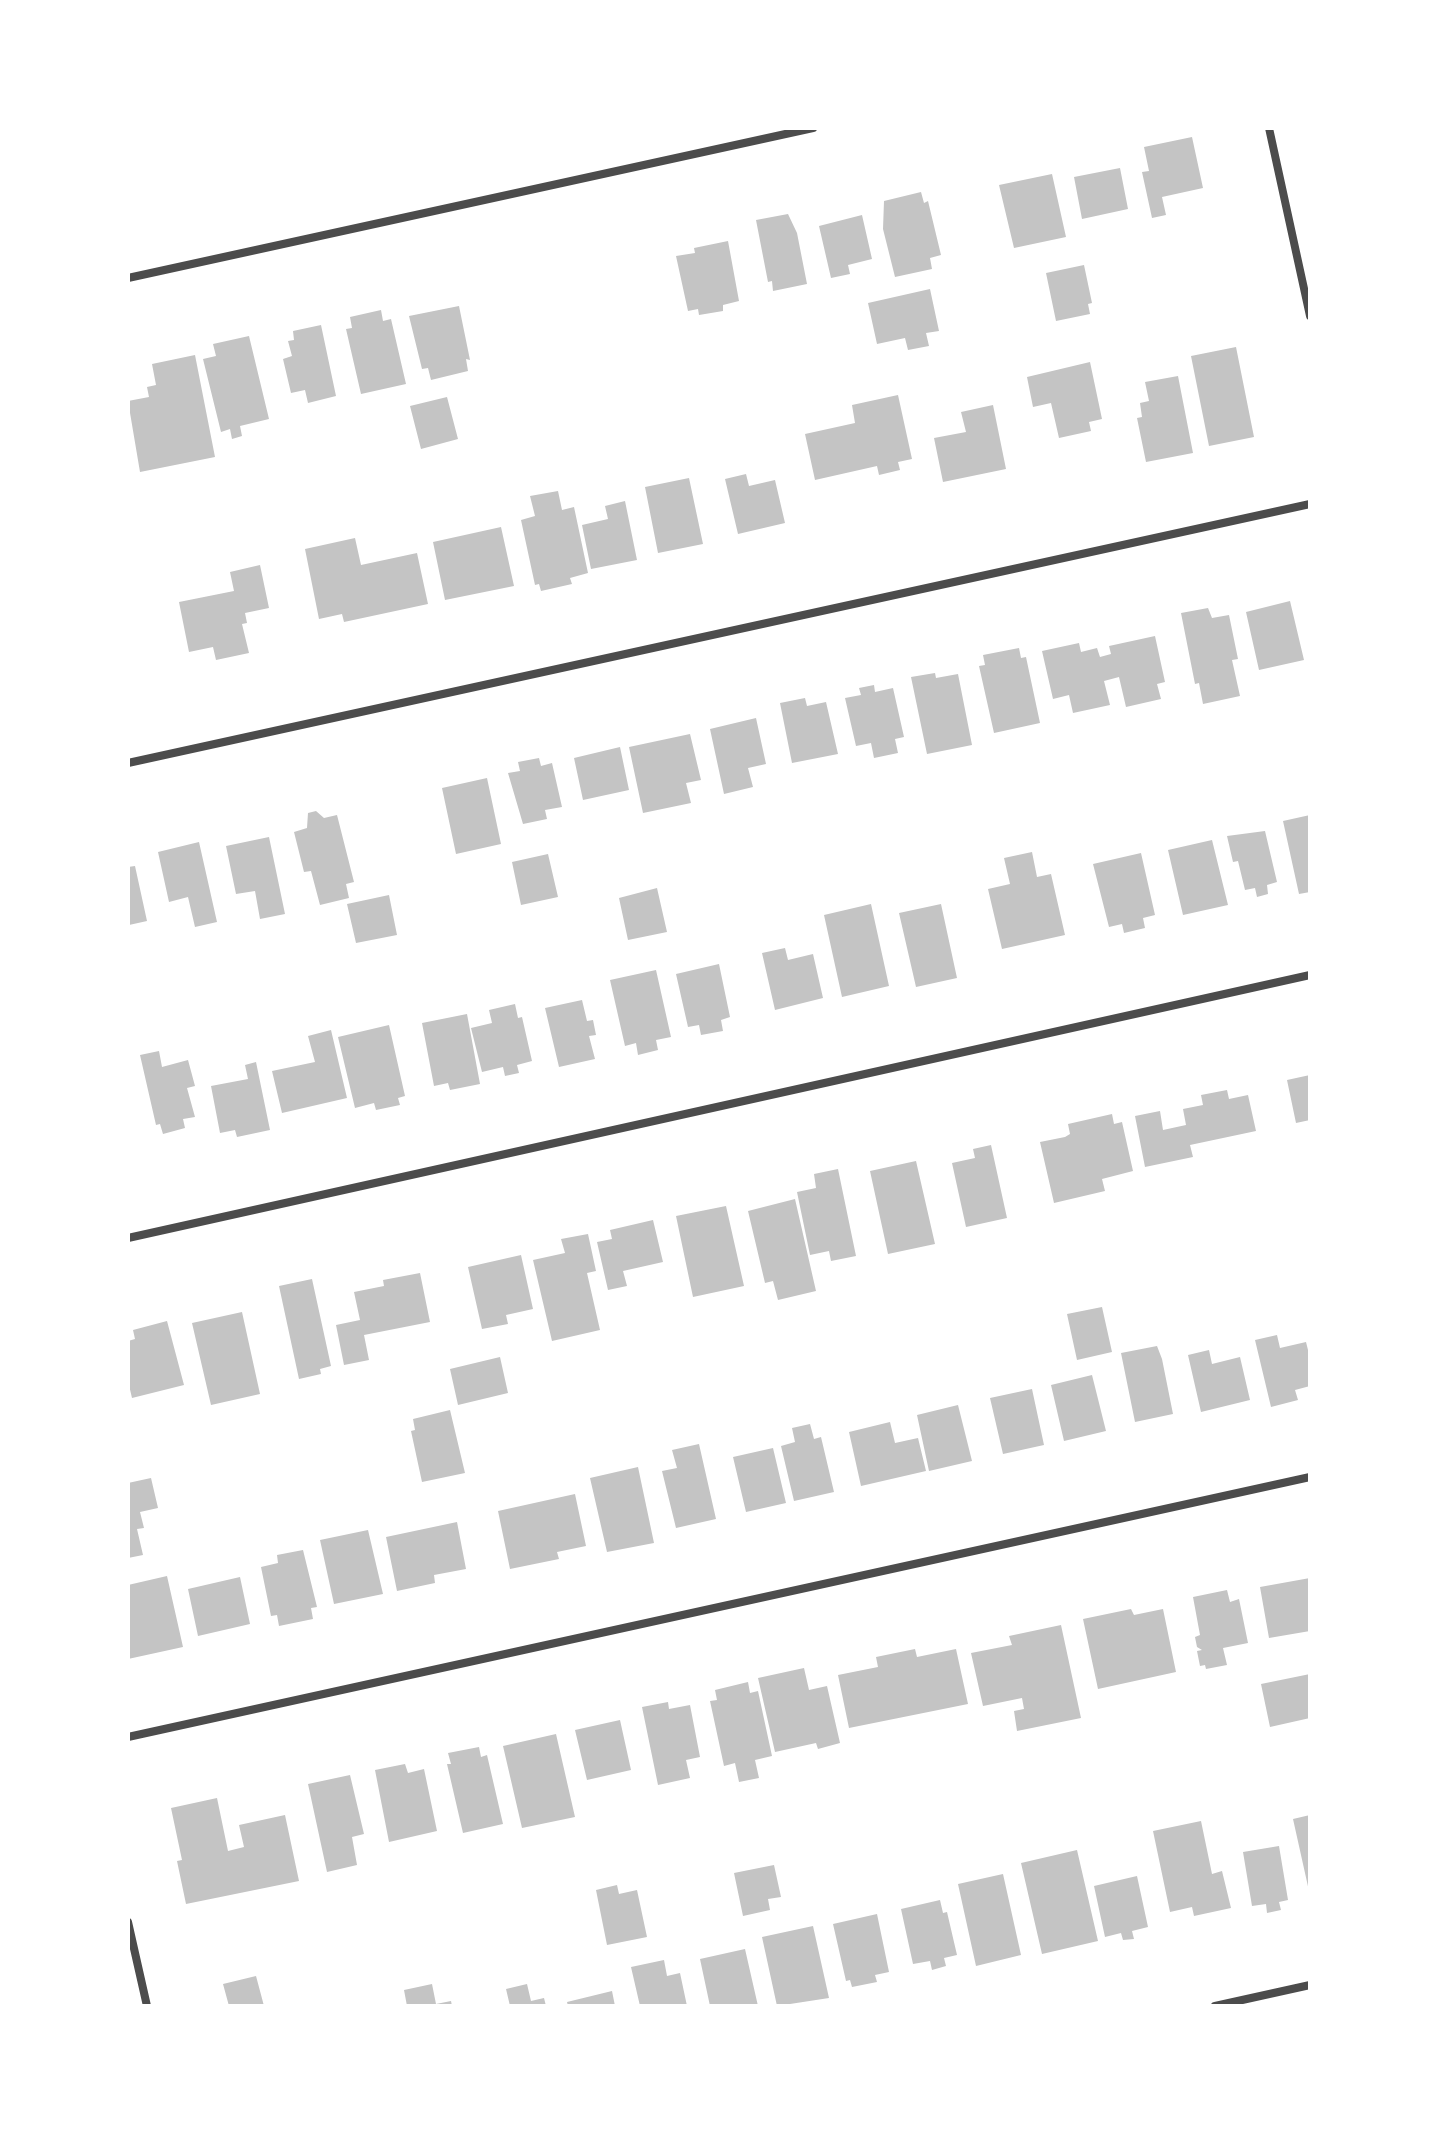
<!DOCTYPE html>
<html>
<head>
<meta charset="utf-8">
<style>
  body { margin:0 }
  #map { position:relative; width:1438px; height:2134px; overflow:hidden; background:#fff; font-family:"Asap Condensed",sans-serif }
  canvas { display:block }
  .frame { position:absolute; inset:0; border:130px solid #fff; pointer-events:none }
</style>
</head>
<body>
<div id="map">
<canvas width="1438" height="2134"></canvas>
<div class="frame"></div>
</div>
<script>
const ctx = document.querySelector('canvas').getContext('2d');
ctx.lineJoin = 'round';
function fillPath(path, color) {
  ctx.fillStyle = color;
  ctx.fill(path, 'evenodd');
}
function poly(rows) {
  const path = new Path2D();
  for (const r of rows) {
    path.moveTo(r[0], r[1]);
    for (let i = 2; i < r.length; i += 2) path.lineTo(r[i], r[i + 1]);
  }
  return path;
}
function stroke(path, color, width, dash) {
  ctx.strokeStyle = color;
  ctx.lineWidth = width;
  ctx.lineCap = dash ? 'butt' : 'round';
  ctx.setLineDash(dash || []);
  ctx.stroke(path);
}
fillPath(poly([
  [1192,137,1203,188,1162,197,1166,215,1152,218,1142,172,1149,171,1144,147],
  [1120,168,1128,209,1082,219,1074,177],
  [1052,174,1066,237,1014,248,999,185],
  [921,192,924,203,928,201,941,255,930,258,932,269,895,277,883,229,884,201],
  [788,214,797,233,807,284,773,291,772,281,768,282,756,220],
  [862,215,872,259,848,265,850,274,831,278,819,226],
  [728,241,739,301,723,305,723,311,699,315,698,309,688,311,676,256,695,253,694,248],
  [1084,265,1092,303,1088,304,1090,314,1056,321,1046,273],
  [930,289,939,331,926,333,929,346,908,350,905,338,877,344,868,303],
  [459,306,470,360,466,359,468,371,431,380,428,368,422,369,409,316],
  [381,310,383,321,391,319,406,384,361,394,346,329,352,328,350,317],
  [321,325,336,396,308,403,305,390,291,393,283,359,292,356,288,341,294,340,293,331],
  [249,336,269,419,240,426,242,436,232,439,230,429,221,432,203,359,216,356,213,344],
  [1236,347,1254,437,1209,446,1191,356],
  [195,355,215,457,140,472,128,401,149,397,147,387,156,385,152,364],
  [1090,362,1102,419,1089,422,1091,431,1059,438,1051,403,1033,407,1027,377],
  [1178,376,1193,453,1146,462,1137,418,1142,417,1140,403,1149,401,1145,382],
  [898,395,912,459,898,462,900,470,879,475,877,466,815,480,805,434,855,423,852,405],
  [447,397,458,439,421,449,410,406],
  [993,405,1006,469,943,482,934,438,966,432,961,412],
  [746,474,749,486,775,480,785,523,738,534,725,479],
  [689,478,703,544,658,553,645,487],
  [558,491,562,510,574,507,588,573,570,578,572,584,541,591,539,584,535,585,521,520,535,516,530,496],
  [625,501,637,560,591,569,582,525,608,519,605,506],
  [501,527,514,586,445,600,433,542],
  [355,538,361,565,417,553,428,604,344,622,342,614,319,619,305,549],
  [260,565,269,608,245,613,247,623,242,624,249,653,216,660,213,647,189,652,179,602,234,591,230,572],
  [1290,601,1304,660,1259,670,1246,612],
  [1208,608,1212,618,1229,615,1238,659,1232,660,1240,696,1203,704,1199,683,1195,684,1181,613],
  [1155,636,1165,682,1157,684,1161,699,1126,707,1119,677,1104,681,1110,705,1073,713,1069,695,1053,699,1042,651,1079,643,1081,652,1097,648,1100,657,1111,654,1109,646],
  [1019,648,1021,658,1026,657,1040,723,994,733,979,666,985,665,983,655],
  [935,673,936,678,958,674,972,745,927,754,911,677],
  [874,685,875,692,893,688,904,737,895,739,898,753,874,758,871,743,856,746,845,698,861,695,859,688],
  [805,698,807,706,826,702,838,754,792,763,780,703],
  [756,718,766,764,748,768,753,787,724,794,710,729],
  [690,734,701,780,686,783,691,803,643,813,629,747],
  [620,747,629,790,583,800,574,758],
  [539,758,541,766,552,763,562,807,545,810,547,819,523,824,508,773,520,771,518,762],
  [487,778,501,844,456,854,442,788],
  [316,811,324,818,337,815,354,882,346,884,349,898,320,905,311,871,304,872,294,832,307,828,308,813],
  [1310,815,1310,892,1299,894,1283,821],
  [1265,831,1277,882,1267,885,1268,894,1257,897,1255,888,1245,890,1238,861,1233,862,1227,836],
  [269,837,285,914,260,919,255,891,236,894,226,846],
  [1212,840,1228,905,1183,915,1168,850],
  [199,842,217,922,195,927,188,897,169,902,158,852],
  [1032,852,1037,877,1051,874,1065,935,1002,949,988,889,1010,884,1004,858],
  [1141,853,1155,915,1143,918,1145,928,1124,933,1122,924,1109,927,1093,864],
  [548,854,558,897,521,905,512,862],
  [135,866,147,921,129,925,128,867],
  [657,888,667,932,628,940,619,898],
  [389,895,397,935,356,943,347,904],
  [871,904,889,986,842,997,824,915],
  [941,904,957,978,916,987,899,913],
  [785,948,788,960,813,954,823,998,775,1010,762,953],
  [719,964,730,1017,721,1020,723,1031,701,1035,699,1025,688,1027,676,974],
  [656,970,671,1037,656,1040,658,1050,638,1055,636,1043,625,1046,610,980],
  [582,1000,587,1021,593,1020,596,1035,589,1036,595,1059,559,1067,545,1008],
  [515,1004,518,1018,522,1017,532,1061,517,1065,519,1073,505,1076,503,1067,482,1072,471,1028,492,1023,489,1010],
  [467,1014,480,1084,450,1090,448,1083,434,1086,422,1023],
  [389,1025,405,1096,398,1098,400,1105,376,1110,374,1103,355,1108,338,1037],
  [331,1030,347,1098,282,1113,272,1071,315,1062,308,1036],
  [159,1051,162,1067,188,1060,195,1086,187,1088,195,1117,183,1119,185,1128,163,1134,160,1124,156,1125,140,1055],
  [256,1062,270,1130,237,1137,235,1130,220,1133,211,1086,248,1079,245,1065],
  [1310,1075,1310,1120,1296,1123,1287,1080],
  [1227,1090,1229,1099,1248,1095,1256,1131,1190,1145,1193,1157,1145,1167,1135,1116,1160,1111,1163,1130,1186,1125,1183,1109,1203,1105,1201,1095],
  [1112,1114,1114,1124,1122,1122,1133,1171,1102,1179,1105,1191,1054,1203,1040,1142,1065,1137,1070,1134,1068,1124],
  [991,1145,1007,1218,966,1227,952,1163,975,1158,973,1149],
  [916,1161,935,1244,888,1254,870,1171],
  [838,1169,856,1256,831,1261,829,1251,810,1255,797,1192,816,1188,814,1174],
  [795,1199,816,1291,778,1300,773,1281,765,1283,748,1211],
  [726,1206,744,1286,693,1297,676,1216],
  [653,1220,663,1262,623,1271,627,1286,608,1290,597,1242,612,1239,610,1230],
  [588,1234,596,1271,587,1273,600,1330,552,1341,533,1260,565,1253,561,1239],
  [521,1255,533,1309,506,1315,508,1324,482,1329,468,1267],
  [420,1273,430,1322,364,1335,369,1360,344,1365,336,1325,360,1320,354,1292,384,1286,383,1280],
  [312,1279,331,1366,320,1369,321,1374,299,1379,279,1286],
  [1102,1307,1112,1352,1077,1360,1067,1314],
  [242,1312,260,1394,211,1405,192,1323],
  [167,1321,184,1385,132,1398,128,1381,128,1341,135,1339,133,1330],
  [1277,1335,1280,1348,1306,1342,1310,1358,1310,1386,1295,1390,1298,1400,1271,1407,1255,1340],
  [1157,1346,1162,1359,1173,1414,1135,1422,1121,1353],
  [1209,1350,1212,1364,1240,1357,1250,1400,1201,1412,1188,1355],
  [500,1357,508,1393,458,1405,450,1369],
  [1092,1375,1106,1431,1064,1441,1051,1385],
  [1032,1389,1044,1445,1003,1454,990,1398],
  [958,1405,972,1461,929,1471,917,1415],
  [450,1410,465,1473,422,1482,411,1431,415,1430,413,1419],
  [890,1422,895,1443,918,1438,926,1471,861,1486,849,1432],
  [810,1424,814,1439,821,1437,834,1492,794,1501,781,1446,795,1442,792,1428],
  [699,1444,716,1519,676,1528,662,1471,677,1468,672,1450],
  [773,1448,786,1503,746,1512,733,1457],
  [638,1467,654,1543,607,1552,590,1478],
  [151,1478,158,1508,140,1512,144,1528,137,1529,143,1555,128,1558,128,1483],
  [575,1494,586,1546,557,1552,559,1559,510,1569,498,1511],
  [457,1522,466,1569,434,1575,435,1583,397,1591,386,1537],
  [368,1530,383,1594,334,1604,320,1540],
  [303,1550,317,1607,311,1608,313,1619,279,1626,277,1615,271,1616,261,1567,278,1563,277,1555],
  [167,1576,183,1647,128,1659,128,1585],
  [240,1577,250,1624,198,1636,188,1589],
  [1310,1578,1310,1631,1269,1638,1260,1587],
  [1227,1590,1230,1602,1239,1599,1248,1643,1223,1648,1227,1665,1206,1669,1205,1665,1200,1666,1197,1651,1202,1650,1197,1647,1195,1637,1200,1635,1193,1597],
  [1131,1609,1134,1615,1163,1609,1176,1672,1098,1689,1083,1619],
  [1061,1625,1081,1718,1017,1731,1014,1711,1024,1709,1022,1698,983,1706,971,1653,1012,1645,1009,1636],
  [915,1649,917,1657,956,1649,968,1704,849,1728,838,1675,878,1667,876,1657],
  [804,1668,809,1690,827,1686,840,1743,818,1749,816,1743,775,1752,758,1678],
  [1310,1674,1310,1718,1270,1727,1261,1684],
  [748,1682,750,1693,758,1691,772,1756,755,1760,759,1778,739,1782,735,1763,724,1766,710,1701,717,1700,715,1690],
  [668,1702,669,1709,690,1705,700,1757,686,1760,690,1778,658,1785,642,1707],
  [620,1720,631,1770,587,1780,575,1730],
  [556,1734,575,1817,522,1828,503,1746],
  [479,1747,481,1757,487,1755,503,1824,463,1833,447,1764,451,1764,448,1753],
  [405,1764,408,1773,424,1769,437,1831,389,1842,375,1770],
  [350,1775,364,1834,352,1837,357,1865,327,1872,308,1784],
  [217,1798,228,1851,244,1847,239,1825,285,1815,299,1881,186,1904,177,1861,182,1860,171,1808],
  [1310,1815,1310,1891,1309,1891,1293,1819],
  [1201,1821,1212,1874,1222,1871,1231,1908,1194,1916,1192,1907,1170,1912,1153,1831],
  [1279,1846,1288,1900,1279,1902,1281,1910,1267,1913,1266,1904,1252,1906,1243,1852],
  [1077,1850,1098,1941,1042,1954,1021,1863],
  [774,1865,781,1897,768,1899,770,1910,743,1916,734,1873],
  [1003,1874,1021,1955,976,1966,958,1884],
  [1137,1876,1148,1927,1132,1931,1134,1939,1123,1940,1121,1933,1105,1937,1094,1886],
  [617,1885,619,1894,637,1890,647,1937,607,1945,596,1890],
  [940,1900,943,1913,947,1912,957,1955,944,1958,946,1966,932,1970,930,1961,913,1964,901,1909],
  [877,1914,889,1972,875,1975,877,1982,852,1987,850,1980,846,1981,833,1924],
  [813,1926,829,1998,777,2006,762,1937],
  [745,1949,758,2006,710,2006,700,1959],
  [664,1960,667,1976,680,1973,687,2006,640,2006,631,1967],
  [256,1976,264,2006,229,2006,223,1984],
  [432,1984,436,2004,451,2001,452,2006,407,2006,404,1990],
  [527,1984,531,2001,544,1998,546,2006,510,2006,506,1989],
  [612,1991,615,2006,568,2006,567,2002]
]), '#c4c4c4');
stroke(poly([
  [1269,128,1310,316],
  [128,278,813,128],
  [128,763,1310,504],
  [128,1238,1310,975],
  [128,1737,1310,1477],
  [128,1922,147,2006],
  [1215,2006,1310,1985]
]), '#4c4c4c', 8);
</script>
</body>
</html>
